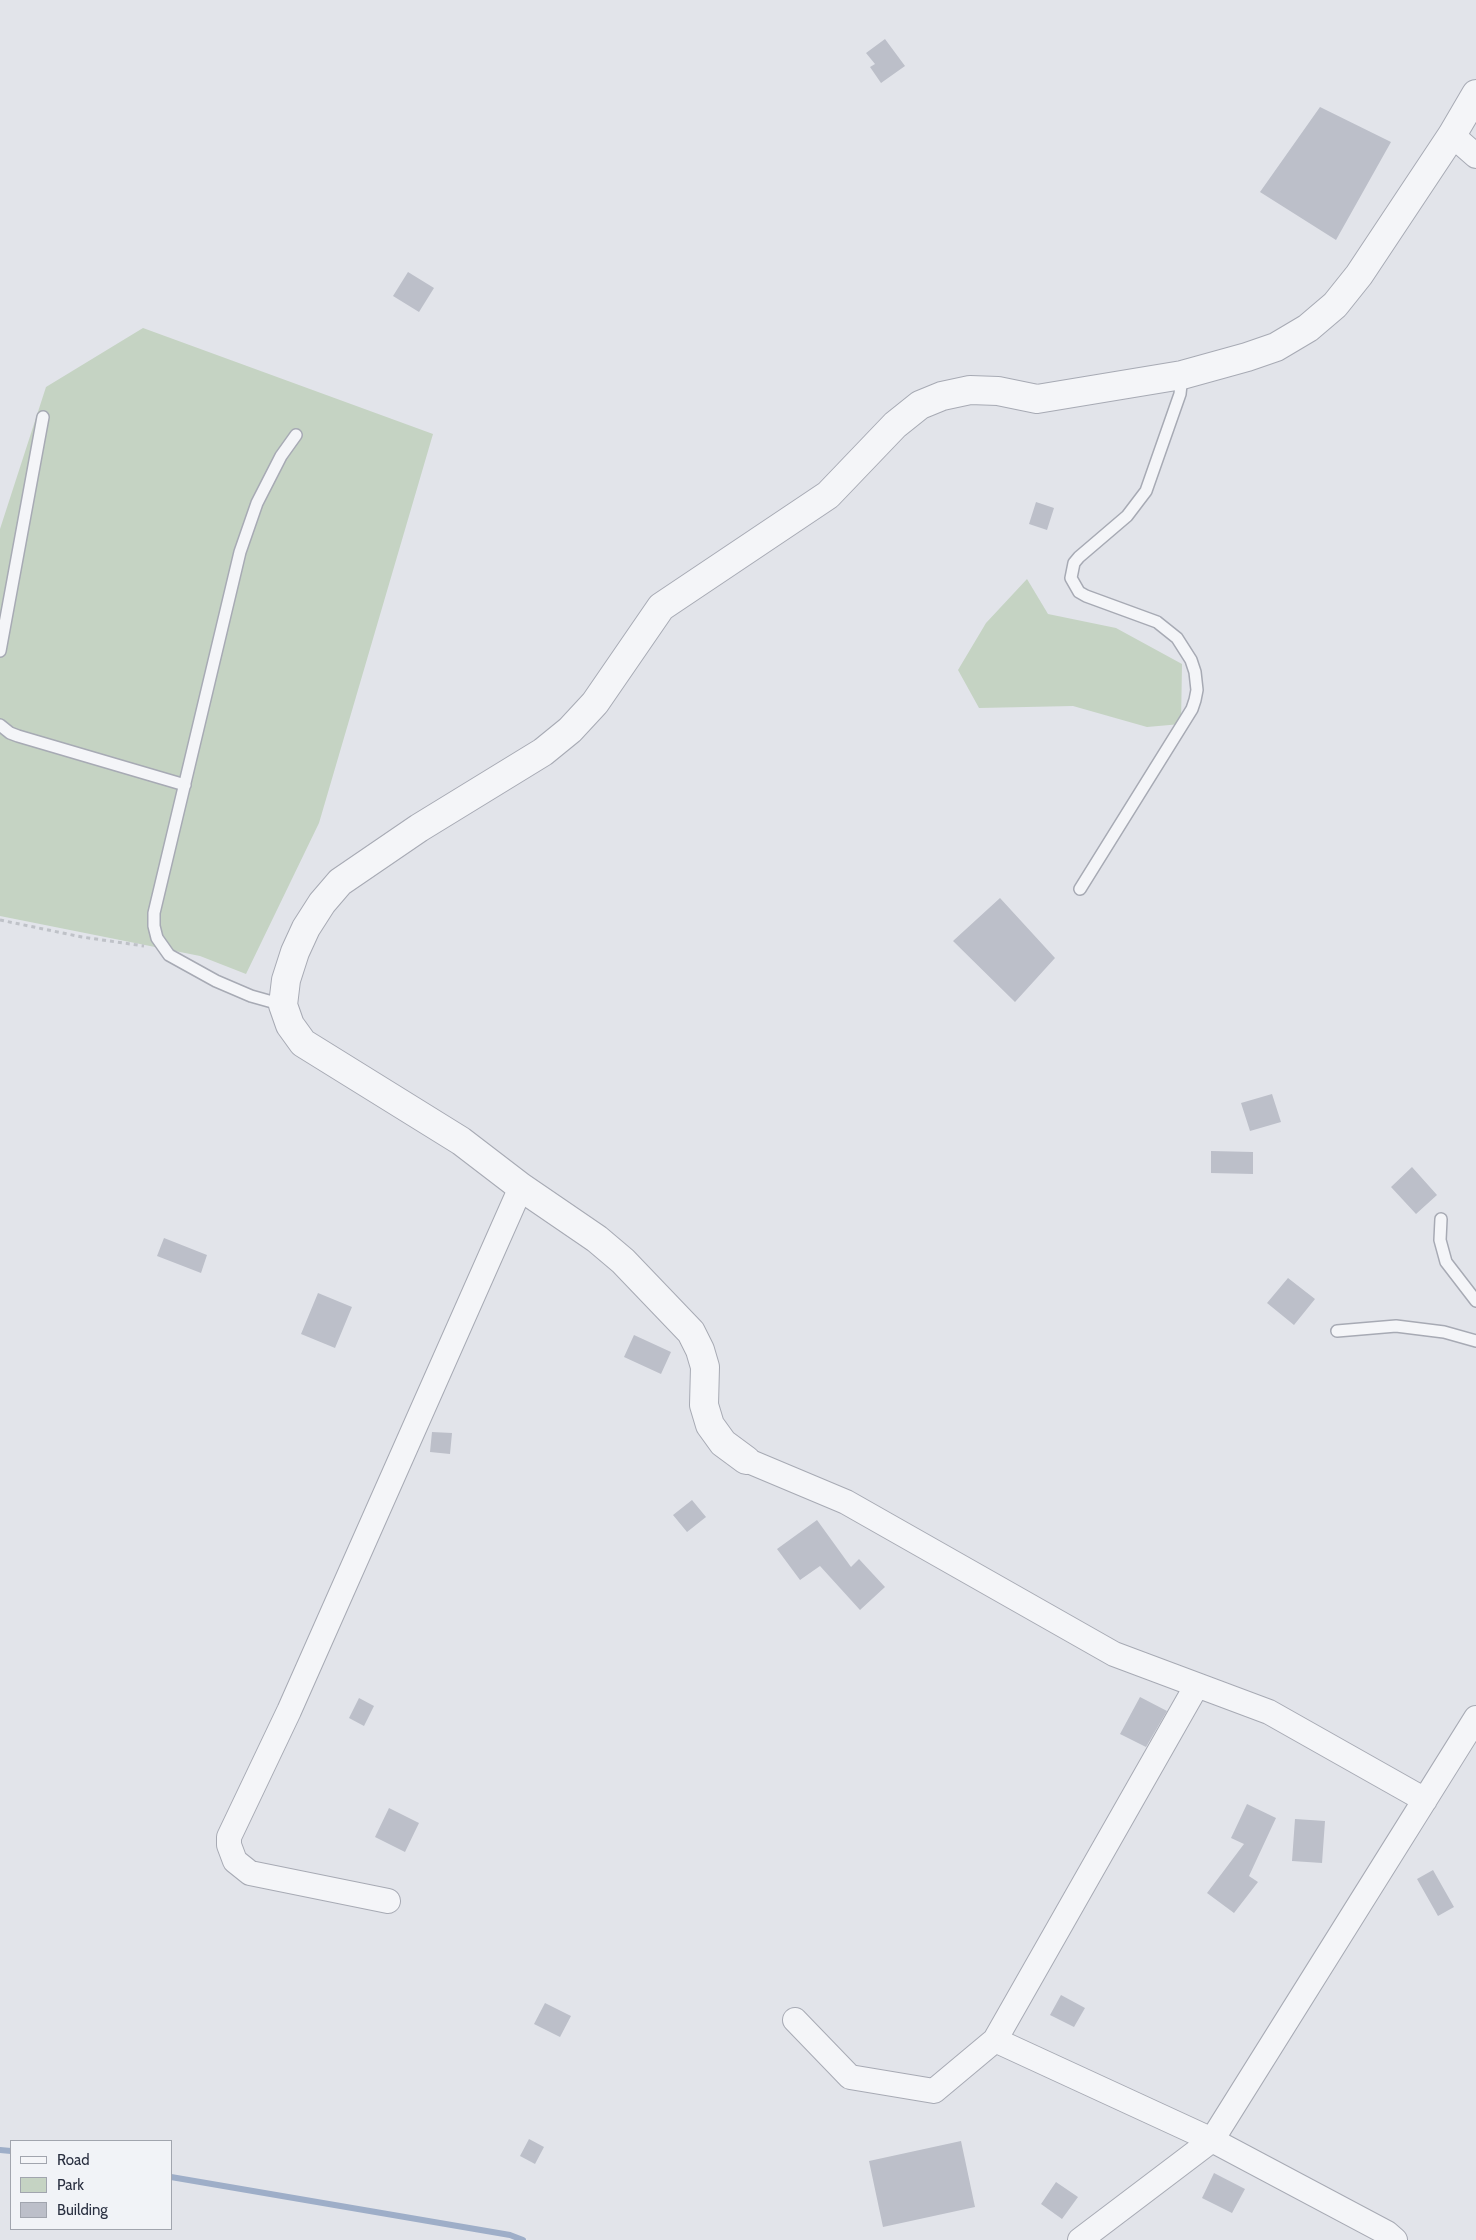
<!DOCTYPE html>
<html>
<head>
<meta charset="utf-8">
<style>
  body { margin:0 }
  #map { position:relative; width:1476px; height:2240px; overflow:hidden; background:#e2e4ea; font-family:Cabin,sans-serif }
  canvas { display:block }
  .legend { position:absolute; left:10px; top:2140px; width:162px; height:90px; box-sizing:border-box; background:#f1f3f7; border:1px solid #a1a5ae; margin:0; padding:6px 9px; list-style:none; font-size:15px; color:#2a3041 }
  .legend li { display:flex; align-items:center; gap:10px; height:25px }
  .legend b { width:25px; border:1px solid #a1a5ae }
</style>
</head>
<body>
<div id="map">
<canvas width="1476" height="2240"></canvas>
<ul class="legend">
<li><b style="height:6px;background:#f4f5f8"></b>Road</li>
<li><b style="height:14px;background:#c5d3c3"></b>Park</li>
<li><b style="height:14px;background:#bcbfc9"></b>Building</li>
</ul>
</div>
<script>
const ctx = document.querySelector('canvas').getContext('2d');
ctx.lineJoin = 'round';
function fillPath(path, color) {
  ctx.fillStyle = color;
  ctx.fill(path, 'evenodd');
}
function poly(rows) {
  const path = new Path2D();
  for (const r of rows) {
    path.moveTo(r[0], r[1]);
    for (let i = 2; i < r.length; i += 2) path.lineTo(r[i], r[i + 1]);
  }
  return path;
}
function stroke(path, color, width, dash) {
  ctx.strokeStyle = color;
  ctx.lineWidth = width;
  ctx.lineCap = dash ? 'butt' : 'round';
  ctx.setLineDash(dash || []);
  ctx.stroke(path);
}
fillPath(poly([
  [143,328,433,434,319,823,246,974,200,956,0,916,0,529,46,387],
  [1027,579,1048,614,1116,628,1182,664,1181,724,1147,727,1073,706,979,708,958,670,986,623]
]), '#c5d3c3');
stroke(poly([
  [0,2150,11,2151],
  [171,2177,510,2235,523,2240]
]), '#9eaec8', 6);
fillPath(poly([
  [885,39,905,66,881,83,870,67,875,64,866,53],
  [1320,107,1391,142,1336,240,1260,192],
  [408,272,434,288,419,312,393,296],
  [1036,502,1054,508,1047,530,1029,524],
  [1000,898,1055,958,1015,1002,953,941],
  [1272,1094,1281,1122,1250,1131,1241,1103],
  [1211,1151,1253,1152,1253,1174,1211,1173],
  [1412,1167,1437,1195,1416,1214,1391,1187],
  [164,1238,207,1255,201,1273,157,1256],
  [1288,1278,1315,1299,1294,1325,1267,1303],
  [318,1293,352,1307,335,1348,301,1334],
  [634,1335,671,1352,661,1374,624,1357],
  [432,1432,452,1433,450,1454,430,1452],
  [692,1500,706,1517,687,1532,673,1515],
  [817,1520,851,1567,859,1559,885,1587,860,1610,820,1566,800,1580,777,1549],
  [1140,1697,1167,1711,1146,1747,1120,1734],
  [359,1698,374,1706,364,1726,349,1718],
  [1247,1804,1276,1818,1249,1876,1258,1882,1234,1913,1207,1893,1244,1844,1231,1838],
  [389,1808,419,1823,405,1852,375,1837],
  [1295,1819,1325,1821,1322,1863,1292,1861],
  [1433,1870,1454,1907,1438,1916,1417,1879],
  [1061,1995,1085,2008,1074,2027,1050,2015],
  [545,2003,571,2016,560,2037,534,2024],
  [529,2139,544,2147,535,2164,520,2156],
  [961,2141,975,2207,883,2227,869,2161],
  [1214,2173,1245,2189,1232,2213,1202,2198],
  [1056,2182,1078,2197,1062,2219,1041,2204]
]), '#bcbfc9');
const service = poly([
  [0,651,43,417],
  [0,725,10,733,18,736,185,785],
  [1080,889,1192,709,1195,700,1197,690,1195,672,1191,660,1177,638,1157,622,1086,596,1079,592,1071,578,1074,563,1079,557,1127,516,1146,491,1180,394,1182,375],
  [283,1005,251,996,216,981,169,955,157,938,154,926,154,913,240,552,257,503,281,456,296,435],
  [1441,1219,1440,1240,1446,1262,1476,1301],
  [1337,1331,1396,1326,1444,1332,1476,1341]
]);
const minor = poly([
  [1452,135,1476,156],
  [746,1460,846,1502,1114,1654,1269,1712,1425,1800],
  [388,1901,250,1873,235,1861,229,1845,229,1837,289,1711,521,1187],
  [795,2020,850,2077,934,2091,995,2040,1212,2140,1387,2233,1395,2240],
  [995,2040,1197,1685],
  [1080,2240,1212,2140,1476,1718]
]);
const tertiary = poly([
  [746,1460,723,1443,710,1425,704,1405,705,1367,700,1350,691,1332,623,1261,597,1239,521,1187,461,1141,303,1043,290,1025,283,1005,286,980,295,952,306,928,322,903,340,882,419,828,543,752,570,730,595,703,661,607,828,495,895,425,920,405,942,396,970,390,998,391,1037,399,1182,375,1247,357,1276,347,1308,328,1335,305,1359,275,1452,135,1476,94]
]);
stroke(service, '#a7aab4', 14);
stroke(minor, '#a7aab4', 26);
stroke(tertiary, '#a7aab4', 30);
stroke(poly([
  [0,920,82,937,144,946]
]), '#bfc2c8', 3, [4, 4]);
stroke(service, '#f4f5f8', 11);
stroke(minor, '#f4f5f8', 24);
stroke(tertiary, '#f4f5f8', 28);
</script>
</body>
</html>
